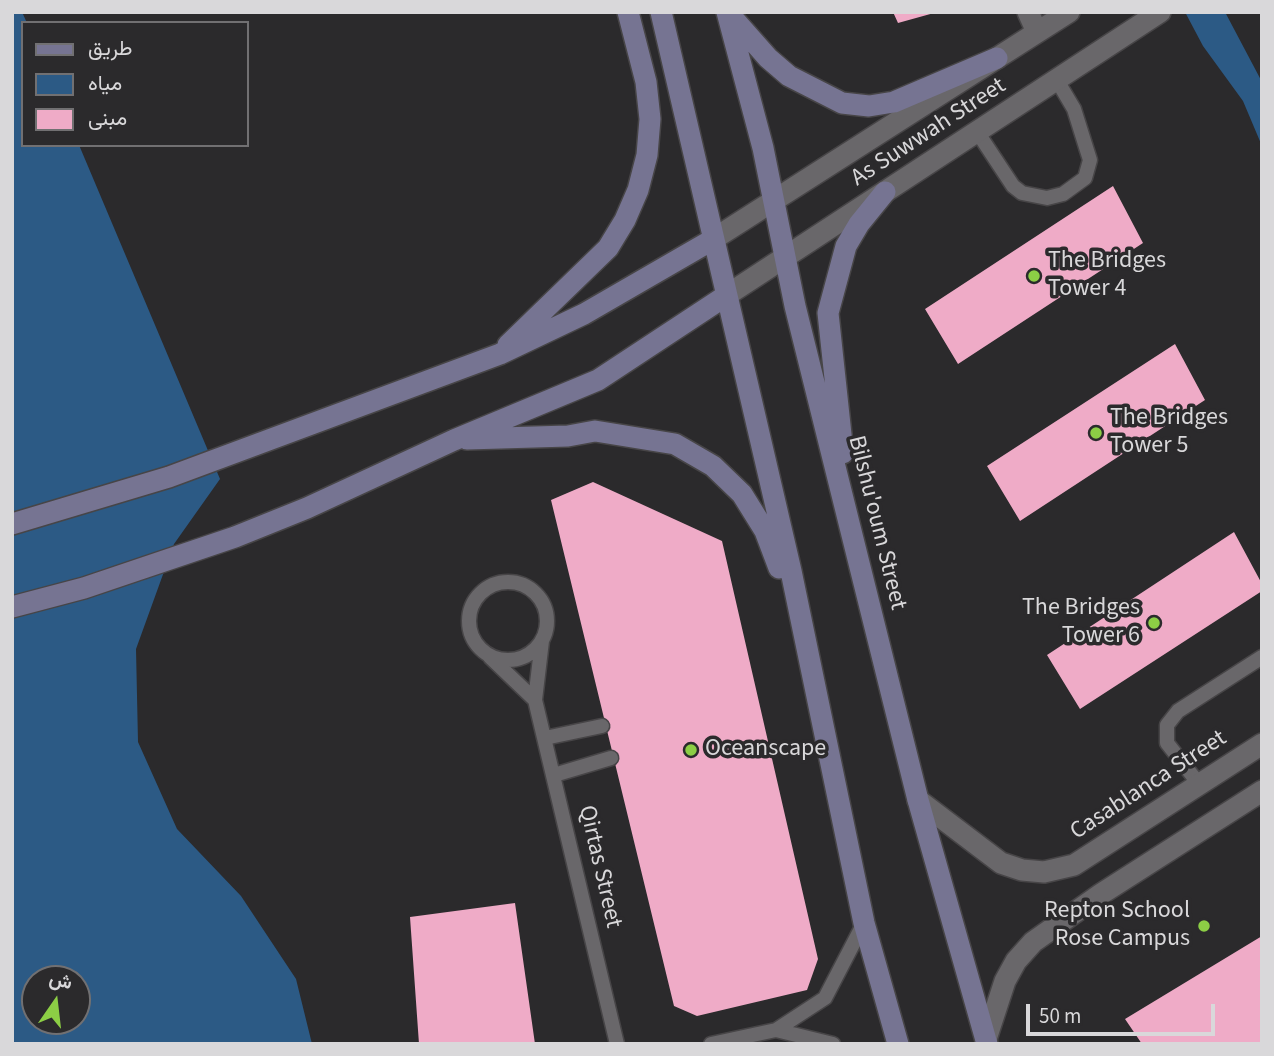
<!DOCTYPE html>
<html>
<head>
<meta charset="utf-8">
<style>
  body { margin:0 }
  #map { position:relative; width:1274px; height:1056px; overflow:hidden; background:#2b2a2c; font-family:"Source Sans 3",Vazirmatn,sans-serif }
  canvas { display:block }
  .frame { position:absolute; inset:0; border:14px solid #d9d8da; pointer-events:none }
  .legend { position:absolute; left:21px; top:21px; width:228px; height:126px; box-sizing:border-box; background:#2b2a2c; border:2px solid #717072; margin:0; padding:9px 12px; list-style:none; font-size:21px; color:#d9d8da }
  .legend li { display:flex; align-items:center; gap:14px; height:35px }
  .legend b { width:35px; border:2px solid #717072 }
  .north { position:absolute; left:21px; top:965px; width:70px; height:70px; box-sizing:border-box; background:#2b2a2c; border:2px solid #717072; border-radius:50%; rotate:14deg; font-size:19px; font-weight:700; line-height:28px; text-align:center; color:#d9d8da }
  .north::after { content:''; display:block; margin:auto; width:24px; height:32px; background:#8cce45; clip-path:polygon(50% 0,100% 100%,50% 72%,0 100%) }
  .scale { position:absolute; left:1026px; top:1004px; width:189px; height:32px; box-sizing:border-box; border:4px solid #d9d8da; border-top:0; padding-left:9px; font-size:21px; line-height:24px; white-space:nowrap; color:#d9d8da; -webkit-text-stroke:5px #2b2a2c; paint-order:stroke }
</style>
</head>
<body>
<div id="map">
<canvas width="1274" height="1056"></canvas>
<div class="frame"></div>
<ul class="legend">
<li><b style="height:9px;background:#767492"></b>طريق</li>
<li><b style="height:19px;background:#2c5a85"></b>مياه</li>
<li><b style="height:19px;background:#efabc7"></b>مبنى</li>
</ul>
<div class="north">ش</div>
<div class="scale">50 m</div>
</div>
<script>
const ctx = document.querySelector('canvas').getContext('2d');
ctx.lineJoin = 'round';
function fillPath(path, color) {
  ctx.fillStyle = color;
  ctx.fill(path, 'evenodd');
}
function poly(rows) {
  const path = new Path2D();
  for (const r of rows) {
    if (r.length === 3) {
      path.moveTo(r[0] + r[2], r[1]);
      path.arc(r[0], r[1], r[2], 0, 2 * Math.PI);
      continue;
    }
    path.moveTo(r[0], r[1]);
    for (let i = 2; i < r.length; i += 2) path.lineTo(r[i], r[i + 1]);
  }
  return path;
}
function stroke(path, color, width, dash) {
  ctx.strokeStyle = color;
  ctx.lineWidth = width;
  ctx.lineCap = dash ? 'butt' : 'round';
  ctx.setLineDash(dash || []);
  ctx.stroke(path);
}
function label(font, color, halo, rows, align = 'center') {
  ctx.font = font + ' "Source Sans 3",sans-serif';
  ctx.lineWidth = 7;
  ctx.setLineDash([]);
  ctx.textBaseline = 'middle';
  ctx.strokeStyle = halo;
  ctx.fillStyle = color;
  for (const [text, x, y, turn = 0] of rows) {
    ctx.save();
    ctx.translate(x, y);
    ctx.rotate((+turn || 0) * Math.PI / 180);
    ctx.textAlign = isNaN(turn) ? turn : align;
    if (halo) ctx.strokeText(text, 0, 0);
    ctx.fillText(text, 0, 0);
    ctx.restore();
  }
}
fillPath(poly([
  [12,12,22,12,27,23,23,23,23,145,79,145,220,479,174,544,136,649,138,742,177,829,241,896,296,979,312,1044,12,1044],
  [35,979,77,979,77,1021,35,1021],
  [1185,12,1225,12,1262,82,1262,146,1243,101,1203,46]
]), '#2c5a85');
fillPath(poly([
  [893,12,934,12,934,13,898,23],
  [1113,186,1143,243,958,364,925,309],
  [1175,344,1205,400,1020,521,987,466],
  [593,482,722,541,818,959,807,990,697,1016,674,1006,551,500],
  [1234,532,1262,584,1262,591,1080,709,1047,655],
  [515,903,535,1044,419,1044,410,917],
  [1262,936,1262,1044,1142,1044,1125,1019]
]), '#efabc7');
const lane = poly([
  [978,133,1013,186,1022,193,1047,198,1063,194,1085,178,1090,160,1074,109,1058,82],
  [508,621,39],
  [542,641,535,700,617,1044],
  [490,657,535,700],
  [545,738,602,726],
  [554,775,611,758],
  [1199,784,1167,743,1167,725,1178,711,1262,657],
  [776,1030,833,1044],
  [711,1044,776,1030,825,998,864,923]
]);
const street = poly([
  [1028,12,1037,32],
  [712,240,1069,12],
  [724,297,1160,12],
  [918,800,1001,863,1022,870,1044,872,1074,865,1262,744],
  [986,1039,1005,981,1016,961,1033,942,1101,894,1262,791]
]);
const secondary = poly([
  [661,12,791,571,864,923,898,1044],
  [727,12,763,148,795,306,918,800,987,1044],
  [730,15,768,58,789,76,842,103,869,106,894,102,997,58],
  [508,345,608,248,625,220,638,190,647,155,650,119,646,82,628,12],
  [467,439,568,436,595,431,675,444,713,466,742,494,765,531,779,568],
  [843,453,828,313,846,246,859,224,885,192],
  [12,524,169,477,500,354,584,314,712,240],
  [12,607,84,588,235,537,307,508,454,440,598,380,724,297]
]);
stroke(lane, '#474547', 17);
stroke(street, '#474547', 24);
stroke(secondary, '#474547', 24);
stroke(lane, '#69676a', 14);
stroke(street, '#69676a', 21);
stroke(secondary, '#767492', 21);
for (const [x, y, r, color] of [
  [1034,276,7,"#8cce45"],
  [1096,433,7,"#8cce45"],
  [1154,623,7,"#8cce45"],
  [691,750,7,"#8cce45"],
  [1204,926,7,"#8cce45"]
]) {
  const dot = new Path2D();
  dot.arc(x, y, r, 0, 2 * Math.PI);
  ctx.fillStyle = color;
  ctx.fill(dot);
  stroke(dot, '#2b2a2c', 2.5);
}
label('24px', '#d9d8da', '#2b2a2c', [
  ["As Suwwah Street",929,133,-33],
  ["Bilshu'oum Street",876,523,76],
  ["Casablanca Street",1149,786,-33],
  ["Qirtas Street",599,867,77]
]);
label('24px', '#d9d8da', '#2b2a2c', [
  ["The Bridges",1048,262],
  ["Tower 4",1048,290],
  ["The Bridges",1110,419],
  ["Tower 5",1110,447],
  ["The Bridges",1140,609,"right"],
  ["Tower 6",1140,637,"right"],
  ["Oceanscape",705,750],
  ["Repton School",1190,912,"right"],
  ["Rose Campus",1190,940,"right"]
], 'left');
</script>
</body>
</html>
